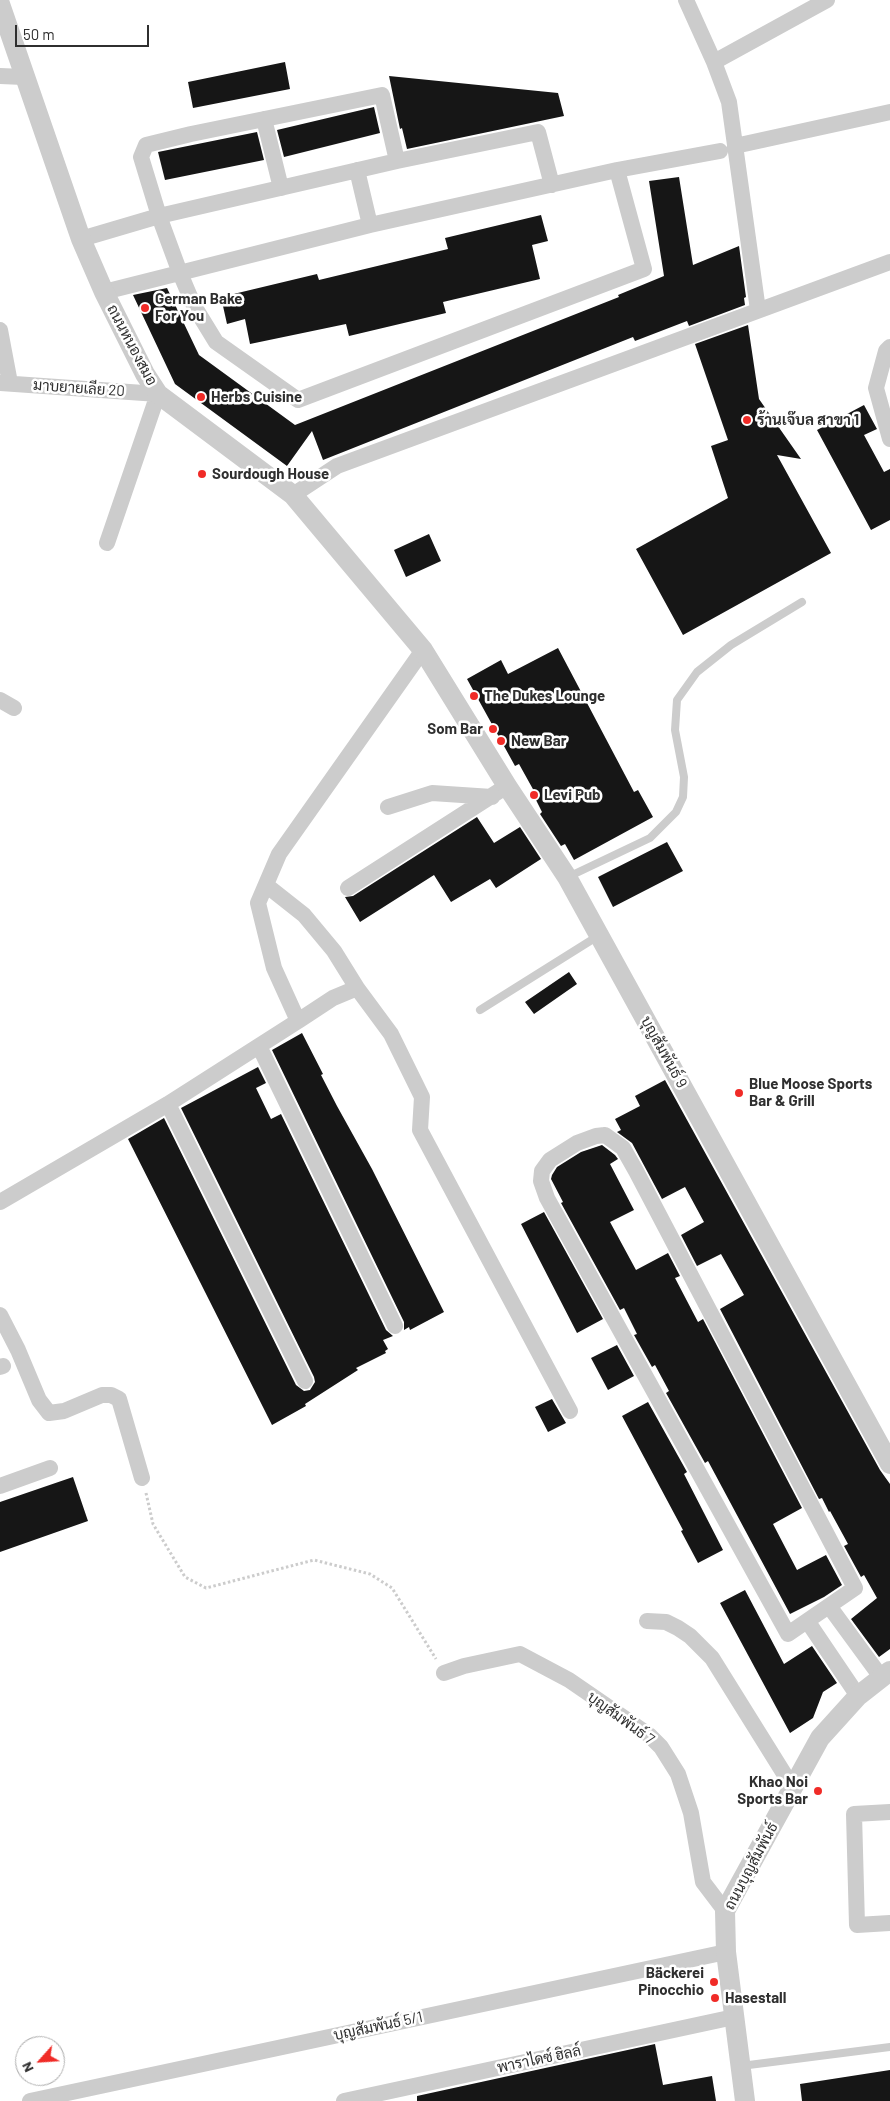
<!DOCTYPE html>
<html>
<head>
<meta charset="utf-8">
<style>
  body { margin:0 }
  #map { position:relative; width:890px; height:2101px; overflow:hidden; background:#fff; font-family:Barlow,sans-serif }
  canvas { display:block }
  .north { position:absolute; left:15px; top:2036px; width:50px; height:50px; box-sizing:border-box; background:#fff; border:1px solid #acacac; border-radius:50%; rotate:244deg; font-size:14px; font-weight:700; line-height:20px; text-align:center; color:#2f2f2f }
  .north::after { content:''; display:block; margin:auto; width:18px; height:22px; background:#f02b27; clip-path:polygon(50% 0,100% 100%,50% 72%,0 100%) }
  .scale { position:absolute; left:15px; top:25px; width:134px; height:22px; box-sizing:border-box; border:2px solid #2f2f2f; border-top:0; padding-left:6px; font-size:15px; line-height:18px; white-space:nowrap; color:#2f2f2f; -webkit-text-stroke:4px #fff; paint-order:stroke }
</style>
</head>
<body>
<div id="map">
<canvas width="890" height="2101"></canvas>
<div class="north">N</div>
<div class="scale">50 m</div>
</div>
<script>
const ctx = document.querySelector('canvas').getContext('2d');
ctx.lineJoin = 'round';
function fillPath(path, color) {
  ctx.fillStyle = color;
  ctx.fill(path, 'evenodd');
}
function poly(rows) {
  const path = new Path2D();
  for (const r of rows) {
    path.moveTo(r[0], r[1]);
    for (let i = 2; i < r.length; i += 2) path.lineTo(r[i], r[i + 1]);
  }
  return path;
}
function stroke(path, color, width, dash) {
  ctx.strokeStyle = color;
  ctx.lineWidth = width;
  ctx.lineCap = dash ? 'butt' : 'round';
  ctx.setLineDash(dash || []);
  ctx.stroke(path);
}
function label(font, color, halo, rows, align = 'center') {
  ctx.font = font + ' Barlow,Sarabun,sans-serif';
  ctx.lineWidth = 5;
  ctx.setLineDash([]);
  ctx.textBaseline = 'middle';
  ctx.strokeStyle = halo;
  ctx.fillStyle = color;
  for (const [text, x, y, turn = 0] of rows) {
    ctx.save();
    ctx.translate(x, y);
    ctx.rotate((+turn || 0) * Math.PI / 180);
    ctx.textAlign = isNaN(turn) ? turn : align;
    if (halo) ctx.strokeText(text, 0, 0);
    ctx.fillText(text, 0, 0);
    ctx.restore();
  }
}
fillPath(poly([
  [285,62,290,89,193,108,188,82],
  [389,76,558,93,564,116,407,149,402,128,400,129],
  [374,107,380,133,284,157,277,130],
  [257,132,264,160,165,180,158,152],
  [679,177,693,265,739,246,746,297,744,298,745,305,689,326,687,321,635,341,633,337,323,460,312,431,287,466,175,384,133,295,167,288,199,355,295,425,619,297,618,295,664,276,649,181],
  [541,215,548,241,532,245,540,279,443,302,446,313,349,336,346,324,250,344,245,319,227,324,221,297,317,274,319,280,448,249,445,238],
  [748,325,759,399,801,459,777,455,831,553,683,635,636,549,728,498,711,446,728,440,695,344],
  [864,405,877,429,864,435,884,472,890,469,890,520,871,530,817,430],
  [429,534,441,561,406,577,394,550],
  [558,648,634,792,638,790,653,817,574,860,565,844,561,846,540,814,542,812,532,792,534,791,519,764,515,766,467,679,501,660,508,674],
  [477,817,494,843,520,827,541,859,496,888,490,879,451,902,434,875,360,922,345,897,353,896],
  [667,842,683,871,613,907,598,877],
  [569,972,577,984,534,1014,525,1002],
  [302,1033,323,1074,321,1075,337,1106,372,1169,444,1312,410,1330,409,1327,404,1330,404,1322,272,1050],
  [258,1067,266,1083,256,1088,271,1119,281,1114,386,1330,393,1336,383,1340,388,1349,385,1351,386,1353,356,1368,358,1370,305,1404,306,1406,272,1425,128,1139,164,1118,296,1385,304,1391,310,1390,315,1382,314,1377,181,1108],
  [665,1080,880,1470,890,1484,890,1649,879,1657,851,1619,877,1598,864,1575,861,1577,844,1546,848,1544,830,1511,829,1512,822,1498,819,1499,720,1309,744,1295,721,1254,697,1266,681,1235,704,1222,685,1187,662,1199,632,1143,617,1132,621,1130,615,1119,640,1106,635,1096],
  [602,1145,615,1155,618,1159,610,1164,634,1210,610,1222,636,1270,668,1253,680,1276,675,1278,698,1322,703,1319,802,1508,773,1524,797,1570,826,1555,842,1585,824,1597,790,1614,708,1461,705,1463,666,1393,669,1391,655,1365,652,1367,634,1335,637,1334,624,1308,620,1310,561,1203,563,1202,551,1179,552,1175,557,1167,581,1152],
  [544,1212,603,1319,577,1333,521,1224],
  [617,1345,634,1376,608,1390,591,1358],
  [552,1399,566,1423,548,1432,535,1407],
  [648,1402,687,1472,684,1474,723,1550,698,1563,681,1531,683,1530,622,1416],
  [73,1477,88,1521,0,1552,0,1502],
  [745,1590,784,1664,812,1646,837,1683,823,1692,813,1718,790,1733,720,1603],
  [655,2044,663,2085,712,2076,716,2101,417,2101,417,2096],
  [890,2070,890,2101,802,2101,800,2084]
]), '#161616');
stroke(poly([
  [146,1493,153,1524,185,1577,206,1588,314,1560,370,1574,392,1588,436,1659]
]), '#ccc', 3, [2.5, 2.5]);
stroke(poly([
  [568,877,650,838,676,812,683,797,684,777,675,730,677,700,697,672,731,645,802,602],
  [480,1010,598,936],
  [741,2066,890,2047]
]), '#ccc', 8);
stroke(poly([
  [686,0,714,62,729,102,758,310],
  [714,62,827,0],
  [0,76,24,77],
  [264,119,281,188],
  [735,146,890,112],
  [397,161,382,95,191,134,146,145,141,157,159,216,180,273,194,306,216,342,298,400,644,269,617,170],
  [357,170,370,225],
  [81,239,159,216,397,161,538,132,552,185],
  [104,292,370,225,617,170,720,151],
  [0,330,10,383],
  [890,347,886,351,876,388,890,439],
  [0,383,158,394,107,543],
  [293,495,337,466,890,262],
  [0,700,14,708],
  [388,807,432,793,492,797],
  [266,885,304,915,334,951,357,988,391,1034,422,1097,420,1130,570,1411],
  [348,888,507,786],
  [298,1021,333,998,357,988],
  [259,1046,395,1326],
  [168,1104,305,1381],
  [605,1135,623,1148,636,1171,855,1588,788,1634,547,1198,541,1181,542,1171,550,1160,577,1143,596,1136,605,1135],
  [0,1202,168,1104,298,1021,274,968,258,903,279,854,423,650],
  [0,1315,18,1350,39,1400,49,1413,64,1411,102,1395,111,1395,119,1399,142,1478],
  [0,1367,3,1366],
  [0,1486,50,1468],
  [829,1606,881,1677],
  [647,1621,666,1622,678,1628,690,1636,712,1658,793,1788],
  [808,1622,858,1696],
  [444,1673,464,1666,520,1654,569,1680,649,1735,661,1747,678,1774,691,1813,703,1882,725,1911],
  [890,1812,854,1814,857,1925,890,1923],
  [30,2101,726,1952],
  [344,2101,734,2017]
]), '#ccc', 16);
stroke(poly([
  [0,4,81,239,104,292,145,374,158,394,293,495,423,650,507,786,567,877,890,1464],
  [745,2101,726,1952,725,1911,820,1738,858,1696,890,1671]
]), '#ccc', 20);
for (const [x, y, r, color] of [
  [145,308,5,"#f02b27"],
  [201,397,5,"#f02b27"],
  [747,420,5,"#f02b27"],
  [202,474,5,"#f02b27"],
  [474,696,5,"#f02b27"],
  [493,729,5,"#f02b27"],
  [501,741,5,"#f02b27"],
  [534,795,5,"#f02b27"],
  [739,1093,5,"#f02b27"],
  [818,1791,5,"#f02b27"],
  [714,1982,5,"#f02b27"],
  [715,1998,5,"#f02b27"]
]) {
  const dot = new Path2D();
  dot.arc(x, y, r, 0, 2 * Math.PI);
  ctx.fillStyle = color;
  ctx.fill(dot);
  stroke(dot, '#fff', 2);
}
label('bold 15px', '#2f2f2f', '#fff', [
  ["German Bake",155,299],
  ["For You",155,316],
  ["Herbs Cuisine",211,397],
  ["ร้านเจ๊บล สาขา 1",757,420],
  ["Sourdough House",212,474],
  ["The Dukes Lounge",484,696],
  ["Som Bar",483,729,"right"],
  ["New Bar",511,741],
  ["Levi Pub",544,795],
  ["Blue Moose Sports",749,1084],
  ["Bar & Grill",749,1101],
  ["Khao Noi",808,1782,"right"],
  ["Sports Bar",808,1799,"right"],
  ["Bäckerei",704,1973,"right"],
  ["Pinocchio",704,1990,"right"],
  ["Hasestall",725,1998]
], 'left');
label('15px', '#2f2f2f', '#fff', [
  ["ถนนหนองสมอ",132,345,62],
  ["มาบยายเลีย 20",79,388,4],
  ["บุญสัมพันธ์ 9",664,1052,61],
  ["บุญสัมพันธ์ 7",621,1718,36],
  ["ถนนบุญสัมพันธ์",751,1866,-62],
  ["บุญสัมพันธ์ 5/1",378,2026,-12],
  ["พาราไดซ์ ฮิลล์",539,2059,-12]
]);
</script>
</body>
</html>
